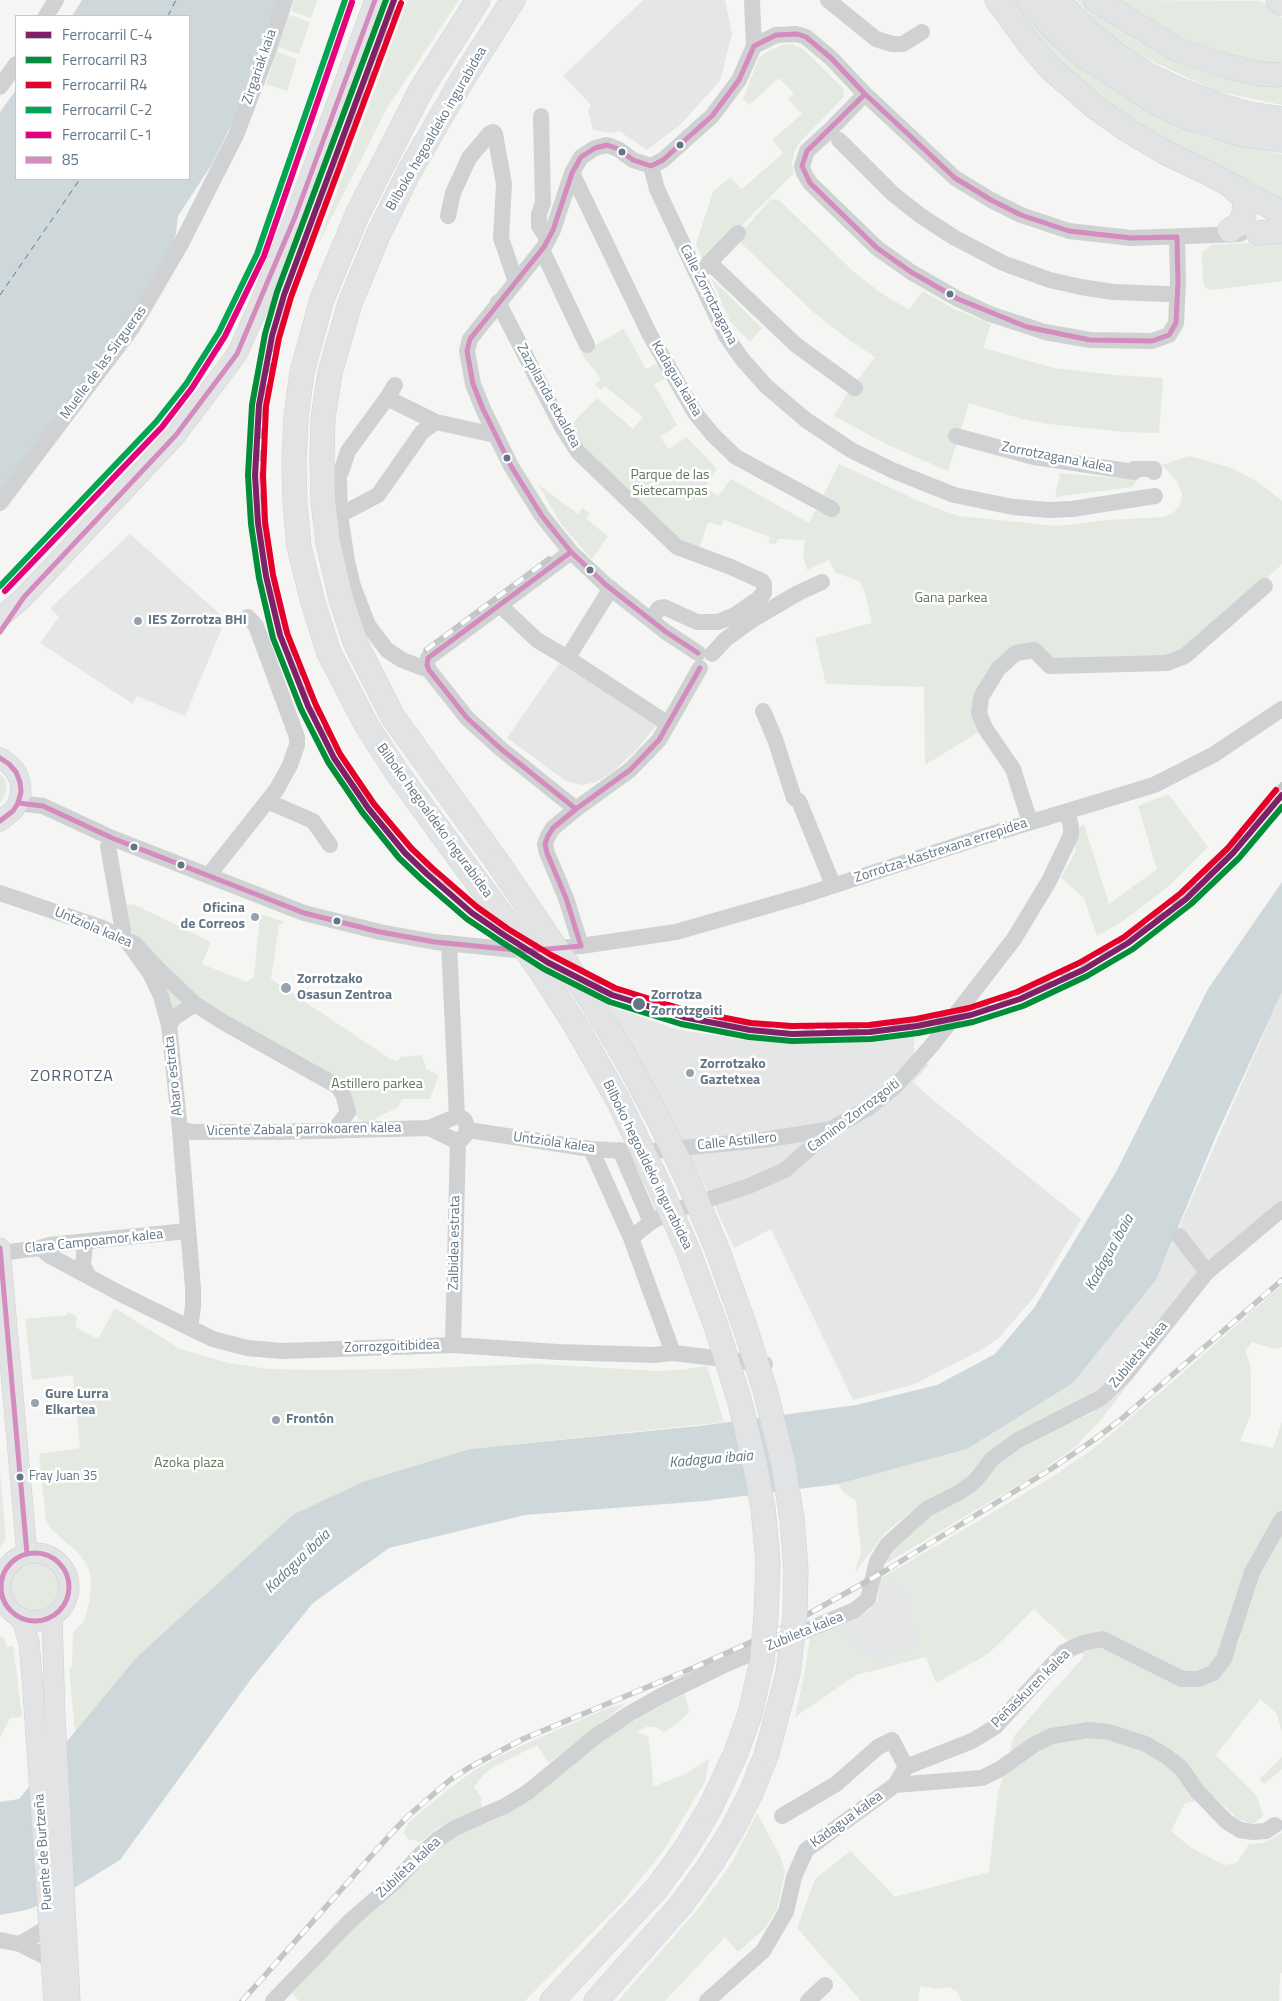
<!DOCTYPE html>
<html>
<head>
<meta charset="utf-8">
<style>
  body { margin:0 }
  #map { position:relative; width:1282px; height:2001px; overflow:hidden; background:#f5f5f3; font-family:"Titillium Web",sans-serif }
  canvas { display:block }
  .legend { position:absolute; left:15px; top:15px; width:175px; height:165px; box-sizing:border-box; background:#fff; border:1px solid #c1c8cf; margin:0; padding:6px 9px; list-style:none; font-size:15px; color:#637686 }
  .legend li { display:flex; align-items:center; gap:10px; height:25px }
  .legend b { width:25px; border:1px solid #c1c8cf }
</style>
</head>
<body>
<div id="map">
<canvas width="1282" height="2001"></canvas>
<ul class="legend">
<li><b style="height:6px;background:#802168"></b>Ferrocarril C-4</li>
<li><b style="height:6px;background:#028d38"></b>Ferrocarril R3</li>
<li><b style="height:6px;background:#e4002b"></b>Ferrocarril R4</li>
<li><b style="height:6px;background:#00a651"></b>Ferrocarril C-2</li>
<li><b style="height:6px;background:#e5007d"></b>Ferrocarril C-1</li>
<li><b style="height:6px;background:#d38cbd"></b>85</li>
</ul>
</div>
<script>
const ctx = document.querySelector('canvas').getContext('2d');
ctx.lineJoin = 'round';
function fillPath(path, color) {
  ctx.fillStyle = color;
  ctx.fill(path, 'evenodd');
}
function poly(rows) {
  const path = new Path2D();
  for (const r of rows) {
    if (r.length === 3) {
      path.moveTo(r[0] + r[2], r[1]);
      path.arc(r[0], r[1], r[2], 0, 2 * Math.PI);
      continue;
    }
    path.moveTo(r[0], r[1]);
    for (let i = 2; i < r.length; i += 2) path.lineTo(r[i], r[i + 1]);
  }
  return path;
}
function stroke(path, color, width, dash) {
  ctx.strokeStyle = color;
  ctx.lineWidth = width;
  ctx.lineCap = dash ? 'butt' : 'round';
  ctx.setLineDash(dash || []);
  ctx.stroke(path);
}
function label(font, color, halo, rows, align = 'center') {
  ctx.font = font + ' "Titillium Web",sans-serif';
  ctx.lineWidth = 5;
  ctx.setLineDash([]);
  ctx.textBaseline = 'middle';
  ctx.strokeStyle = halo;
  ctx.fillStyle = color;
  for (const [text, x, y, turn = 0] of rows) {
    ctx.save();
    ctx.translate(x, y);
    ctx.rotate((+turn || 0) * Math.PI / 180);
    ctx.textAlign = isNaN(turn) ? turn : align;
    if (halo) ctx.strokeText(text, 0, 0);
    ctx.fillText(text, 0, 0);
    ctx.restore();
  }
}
fillPath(poly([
  [643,0,725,0,732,33,720,81,681,124,647,150,619,131,612,133,593,130,588,110,591,105,563,76],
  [130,534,221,615,218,625,222,628,185,716,137,696,133,704,40,643,59,617,50,608],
  [560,662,656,726,638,748,614,771,596,782,582,785,566,781,507,738],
  [1282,992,1282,1216,1197,1272,1153,1352,1100,1421,1073,1383,1156,1280],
  [610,1006,675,1029,737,1039,806,1044,867,1041,914,1035,914,1056,929,1065,913,1082,932,1099,1081,1219,1035,1296,998,1339,981,1350,915,1384,853,1400,771,1229,734,1248,705,1185],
  [896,1578,905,1585,912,1603,915,1623,921,1636,912,1650,881,1661,860,1655,850,1643,828,1629,868,1611,877,1601,880,1585]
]), '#e5e7e6');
fillPath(poly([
  [294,0,317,0,311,18,291,11],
  [408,0,459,0,386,110,317,246],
  [1007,0,1017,0,1051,40,1090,75,1147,111,1208,138,1282,154,1282,200,1131,126,1071,76],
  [1077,0,1085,0,1282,82,1282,105,1216,91,1124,48,1095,21],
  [1112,0,1261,1,1274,10,1282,18,1282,61,1277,64,1256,64,1169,35],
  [289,15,310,22,299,54,278,47],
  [792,44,803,49,843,88,844,97,799,143,794,153,792,163,794,173,704,263,696,244,713,192,730,177,742,189,783,153,772,140,802,114,788,99,794,94,779,78,749,105,743,99,759,58,767,52,782,45],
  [277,52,297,59,287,91,266,84],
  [771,199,779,200,854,272,881,293,909,310,923,291,954,309,991,324,983,348,1054,368,1114,375,1163,378,1159,433,1125,432,1049,424,1022,419,969,403,948,471,888,445,834,416,847,394,875,357,846,338,812,311,740,242,739,235],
  [1282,240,1282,281,1212,290,1205,288,1203,281,1202,253,1211,245,1273,242],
  [711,278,762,328,750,342,730,321],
  [624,329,646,369,660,362,669,377,654,384,677,425,660,437,669,449,687,437,717,469,705,487,718,496,731,479,809,523,839,464,928,505,958,516,1057,526,1108,520,1165,517,1174,512,1180,505,1182,494,1177,481,1162,465,1189,456,1232,468,1258,482,1282,501,1282,564,1185,656,1050,666,1034,650,1016,653,981,697,985,728,925,765,924,687,826,684,815,638,872,623,865,592,859,581,836,573,829,560,807,570,803,555,805,540,778,539,776,544,768,543,770,537,724,520,721,526,708,522,699,549,686,545,575,439,573,423,597,398,633,429,643,417,605,386,601,390,595,385,601,379,581,353],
  [1060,473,1137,480,1132,487,1055,497],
  [538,484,578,514,583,508,590,513,586,519,608,536,592,559,561,524],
  [0,773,5,780,7,787,5,795,0,803],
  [1168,794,1208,847,1171,884,1122,922,1097,936,1084,898,1061,878,1076,851,1074,842,1078,828,1084,824,1109,904,1157,869,1138,806],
  [133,904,211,942,202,964,247,982,254,977,260,914,285,922,279,925,271,979,392,1060,398,1061,400,1057,422,1055,426,1069,439,1075,430,1099,403,1099,397,1108,378,1117,374,1122,366,1123,359,1119,352,1111,350,1101,209,1008,137,940,129,927,124,906],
  [160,977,187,1003,172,1011],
  [1282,1285,1282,1347,1275,1349,1252,1342,1245,1351,1250,1364,1251,1380,1251,1414,1240,1441,1273,1448,1282,1422,1282,1510,1247,1571,1214,1665,1189,1676,1119,1643,1070,1643,1034,1609,988,1654,936,1683,926,1657,856,1675,795,1717,805,1671,810,1637,828,1629,850,1643,860,1655,881,1661,912,1650,921,1636,915,1623,912,1603,905,1585,896,1578,880,1585,880,1579,1049,1479,1093,1449,1170,1384],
  [115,1308,180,1349,229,1363,268,1369,318,1370,404,1369,537,1364,657,1371,680,1370,707,1366,724,1422,470,1449,365,1481,294,1514,189,1610,75,1731,69,1669,72,1666,73,1633,84,1621,90,1600,91,1576,86,1563,78,1553,51,1529,46,1520,39,1454,80,1448,73,1375,32,1380,25,1319,67,1315,68,1312,77,1317,75,1327,98,1339],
  [1073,1383,1085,1400,988,1452,962,1483,917,1507,885,1533,855,1572,861,1552,856,1501,843,1492,838,1484,967,1449],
  [1094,1412,1100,1421,1075,1447,1040,1472,885,1564,887,1554,903,1537,988,1474,1010,1452,1043,1434],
  [0,1471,6,1538,0,1548],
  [1282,1528,1282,1733,1277,1714,1260,1699,1216,1755,1257,1796,1263,1816,1253,1824,1237,1818,1215,1797,1185,1803,1171,1831,1190,1847,1224,1865,1237,1863,1249,1844,1264,1843,1282,1833,1282,1973,1280,1974,1279,2001,962,2001,957,1992,950,1987,937,1989,920,1986,918,2001,861,2001,797,1928,815,1879,850,1851,895,1897,989,1872,998,1794,1014,1736,1084,1656,1078,1650,1101,1643,1190,1686,1234,1654,1240,1639,1242,1620,1253,1579],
  [34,1587,26],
  [0,1636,4,1638,7,1647,13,1646,22,1717,10,1718,0,1738],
  [685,1694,689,1712,678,1723,664,1732,655,1727,646,1727,636,1732,648,1736,652,1767,653,1787,685,1774,709,1759,705,1782,663,1851,622,1902,525,2001,299,2001,292,1993,350,1928,433,1856,443,1843,462,1831,485,1824,503,1816,520,1806,599,1741,662,1705],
  [626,1703,549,1763,537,1745,495,1766,484,1774,474,1787,481,1797,482,1809,439,1827,420,1842,408,1839,404,1833,409,1822,445,1792,473,1771,502,1755,534,1740,608,1708],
  [1282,1757,1282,1769,1264,1784,1259,1779],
  [757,1813,781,1858,785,1872,777,1909,765,1928,738,1952,725,1937,665,2001,618,2001,698,1909,732,1863]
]), '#e4e9e1');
fillPath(poly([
  [82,0,284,0,236,115,212,164,178,216,175,240,128,326,0,494,0,112,16,90,16,179,189,179,189,16,72,16],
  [1282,882,1282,992,1216,1136,1156,1280,1073,1383,967,1449,838,1484,704,1501,525,1515,389,1548,313,1603,251,1679,120,1860,56,1899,26,1910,0,1915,0,1802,19,1799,137,1657,294,1514,365,1481,470,1449,699,1426,856,1405,937,1385,995,1354,1034,1308,1116,1172,1208,989]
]), '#ced7da');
stroke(poly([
  [168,16,176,0],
  [0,295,80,179]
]), '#5f7983', 1, [6, 5]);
const major = poly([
  [0,618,24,597,176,435,237,354,263,296,295,217,375,0],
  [0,758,9,764,16,772,20,782,21,792,18,803,13,811,0,821],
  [0,1248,27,1554],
  [35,1587,34],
  [52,1617,55,1717,70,2001],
  [21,1618,29,1642,33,1691,54,2001]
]);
const highway = poly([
  [997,0,1029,44,1051,69,1096,108,1129,131,1168,154,1210,174,1282,213],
  [1029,0,1054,29,1081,54,1156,103,1187,117,1239,134,1282,140],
  [1057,0,1091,34,1121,58,1150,76,1182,91,1218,105,1249,114,1282,119],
  [1096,0,1178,50,1226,66,1261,74,1276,75,1282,74],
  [1278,0,1282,3],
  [1230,230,1241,223,1245,209,1244,198,1231,186],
  [1258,233,1282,231],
  [436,826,396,771,367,726,329,653,313,603,299,547,295,504,294,461,296,417,302,372,322,299,357,215,422,88,478,0],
  [496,860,393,717,356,644,341,599,328,543,323,501,322,460,323,418,330,373,350,303,379,233,409,172,461,82,513,0],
  [552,2001,657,1888,686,1848,710,1808],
  [596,2001,681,1905,710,1865,732,1830,751,1793,767,1753]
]);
stroke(major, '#d0d2d2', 21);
stroke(highway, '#d2d3d3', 25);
stroke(poly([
  [752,0,754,46],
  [828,0,876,39,892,44,903,44,922,32],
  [46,16,56,0],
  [0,87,16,64],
  [865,94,829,131,807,151,802,166,804,173,810,183,877,248,911,272,958,299,990,314,1045,332,1090,340,1152,341,1169,335,1176,323,1178,282,1177,237],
  [541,116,543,203,539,214,539,226,548,240],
  [839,140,893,194,921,216,955,238],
  [651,166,663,160,712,116,739,80,754,46,776,35,797,34,806,37,831,58,865,94,955,178,991,200,1021,215,1069,231,1131,238,1240,234],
  [651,166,633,160,618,149,607,145,595,148,581,157,572,173,553,230,544,247,470,339,467,351,473,384,483,409,511,466,542,516,571,552,606,585,666,632,698,653],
  [651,166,657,189,726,336,742,359,766,386,806,420,851,450,894,471,954,495,1013,507,1048,510,1072,509,1155,496],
  [572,173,650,335,695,413,713,435,736,457,832,509],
  [448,216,453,193,469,158,490,133,493,132,495,134,504,184,501,238,516,282],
  [959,240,1003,263],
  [542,250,587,345],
  [710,263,796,345,855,388],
  [1008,265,1050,280,1081,287,1113,292,1168,294],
  [703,269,738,233],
  [498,302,562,427,578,452,677,547,731,567,762,581,764,584,764,593,758,599,733,616,718,622,697,622,664,607,659,608,651,620],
  [387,398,395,385],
  [956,436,1034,457,1134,472,1134,469,1154,469,1154,472],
  [341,472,348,451,387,398,436,422,495,435],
  [339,480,340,515,347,561,353,586,368,625,387,650,402,660,429,670],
  [0,503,132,328,181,244,236,135,268,52,285,0],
  [340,515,378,495,422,432,436,422],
  [571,552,428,658,427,665,429,670,467,718,501,749,576,809],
  [611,588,570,654,569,659,668,724],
  [505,610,537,640,569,659],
  [712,654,726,639,752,620,798,593,822,582],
  [763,711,775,739,794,798,799,801,833,885],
  [267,801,313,821,330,845],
  [18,803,43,806,112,838,304,913,380,932,435,942,526,951,581,946,676,932,805,895,982,837,1154,785,1213,755,1282,709],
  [1030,822,1013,769,985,728,979,713,981,697,998,669,1016,653,1034,650,1050,666,1167,663,1185,656,1265,586],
  [112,838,108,846,124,937,150,973,161,996,169,1025,180,1130,193,1288,193,1307,190,1328],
  [208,876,277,789,290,765,297,745,297,737,256,626,248,617],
  [0,893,100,927,135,944,157,968,195,1004,223,1022,337,1086,343,1094,348,1112,334,1131],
  [449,943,457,1116],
  [581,946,566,898,547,853,545,844,548,836,553,828,576,809,630,770,659,740,700,668],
  [169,1025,175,1017,195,1004],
  [457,1116,464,1119,467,1126,466,1134,462,1139,454,1140,429,1128,457,1116],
  [180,1130,193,1132,279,1132,429,1128],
  [468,1130,591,1149,641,1152,763,1140,832,1129],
  [591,1149,631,1238,673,1353],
  [620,1150,651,1222,631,1238],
  [651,1222,667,1213,749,1186,785,1170,833,1128,868,1108,895,1087,932,1045,1014,939,1049,881,1071,835,1071,826,1067,812],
  [1179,1236,1207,1272],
  [40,1248,50,1256,123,1295,190,1328,213,1339,247,1348,282,1351,453,1345,558,1352,653,1355,673,1353,765,1364],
  [0,1253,40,1248,49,1245,187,1231],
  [89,1277,83,1265,85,1245,90,1241],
  [453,1345,458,1140],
  [895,1785,906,1767,972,1741,995,1727,1064,1652,1083,1643,1102,1639,1182,1679,1198,1679,1213,1673,1224,1659,1252,1572,1282,1519],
  [782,1816,836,1784,878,1747,892,1740,906,1767],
  [0,1940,20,1944,52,1960],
  [20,1944,42,1931,49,1924],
  [273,2001,351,1920,395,1882,420,1855,438,1839,455,1828,505,1806,528,1792,596,1736,629,1714,661,1696,726,1664,855,1610,868,1599,877,1561,887,1545,927,1509,960,1492,975,1481,992,1459,1018,1440,1101,1398,1126,1374,1207,1272,1282,1209],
  [707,2001,763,1951,786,1912,794,1877,806,1850,895,1785,982,1778,1000,1769,1035,1744,1052,1736,1088,1730,1109,1732,1146,1744,1166,1756,1181,1768,1197,1791,1227,1822,1240,1830,1253,1832,1266,1831,1275,1825],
  [808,2001,825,1985]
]), '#d0d1d2', 16);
stroke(major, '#e2e3e4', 20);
stroke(highway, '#e2e3e4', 24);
const rail = poly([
  [400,0,287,306,273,357,268,382,262,435,261,470,265,530,277,597,293,652,313,704,331,740,367,796,393,828,435,873,483,913,553,959,608,987,642,999,713,1018,768,1026,831,1029,884,1025,935,1017,995,1002,1059,976,1102,953,1162,912,1200,878,1244,832,1282,785],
  [426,650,549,559],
  [242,2001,389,1836,408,1816,450,1780,470,1767,523,1739,693,1668,787,1626,885,1571,1051,1469,1095,1439,1119,1421,1282,1280]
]);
stroke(rail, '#c5c6c7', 5.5);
stroke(rail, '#fff', 4, [11]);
const highwayBridge = poly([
  [436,826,508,924,544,976,576,1026,618,1100,658,1183,687,1248,716,1326,739,1399,754,1460,763,1508,768,1562,766,1615,762,1661,750,1714,735,1755,710,1808],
  [496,860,591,1000,625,1057,659,1120,690,1185,716,1246,745,1327,765,1390,783,1462,792,1519,796,1569,795,1615,788,1673,767,1753]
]);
stroke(highwayBridge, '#d2d3d3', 25, []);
stroke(highwayBridge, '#e2e3e4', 24);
stroke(poly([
  [865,94,955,178,991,200,1021,215,1069,231,1131,238,1177,237,1178,282,1176,323,1169,335,1152,341,1090,340,1027,327,958,299,911,272,877,248,810,183,802,166,807,151,865,94],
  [651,166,663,160,712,116,739,80,754,46,776,35,797,34,806,37,831,58,865,94],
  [651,166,633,160,618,149,607,145,595,148,581,157,572,173,553,230,544,247,470,339,467,351,473,384,483,409,511,466,542,516,571,552,606,585,666,632,698,653],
  [571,552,428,658,427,665,429,670,467,718,501,749,576,809],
  [0,632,24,597,176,435,237,354,295,217,375,0],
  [0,758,9,764,16,772,20,782,21,792,18,803,13,811,0,821],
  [18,803,43,806,112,838,304,913,380,932,435,942,526,951,581,946],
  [581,946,566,898,547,853,545,844,548,836,553,828,576,809,630,770,659,740,700,668],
  [0,1248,27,1554],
  [35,1587,34]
]), '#d38cbd', 5);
stroke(poly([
  [394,0,284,295,272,336,259,405,255,475,258,523,266,576,280,635,308,706,334,758,368,808,405,853,427,874,472,913,504,935,547,962,612,995,683,1017,750,1030,792,1034,870,1032,917,1026,971,1015,1020,999,1083,970,1128,943,1186,899,1233,853,1282,795]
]), '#802168', 6);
stroke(poly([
  [386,0,277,292,265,334,252,405,248,475,251,524,259,578,273,638,301,709,328,762,362,812,399,858,422,880,467,919,500,941,544,969,610,1002,681,1024,749,1037,792,1041,871,1039,918,1033,973,1022,1023,1006,1087,976,1133,949,1191,904,1239,858,1282,807]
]), '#028d38', 6);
stroke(poly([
  [401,3,291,297,279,338,266,406,263,475,265,522,273,575,287,633,315,703,340,754,374,804,411,848,432,868,477,907,508,929,551,955,615,988,685,1010,751,1023,792,1026,869,1025,916,1019,969,1008,1017,992,1079,963,1124,937,1181,893,1228,848,1276,790]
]), '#e4002b', 6);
stroke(poly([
  [0,586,156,422,186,384,219,332,257,254,345,0]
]), '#00a651', 6);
stroke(poly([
  [5,591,162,427,192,388,225,336,264,256,352,2]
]), '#e5007d', 6);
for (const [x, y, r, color] of [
  [680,145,4.5,"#637686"],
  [622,152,4.5,"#637686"],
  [950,294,4.5,"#637686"],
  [507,458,4.5,"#637686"],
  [590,570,4.5,"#637686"],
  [138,621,5,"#96a2ac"],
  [134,847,4.5,"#637686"],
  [181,865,4.5,"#637686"],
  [255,917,5,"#96a2ac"],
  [337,921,4.5,"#637686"],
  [286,988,6,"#96a2ac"],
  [639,1004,7,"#637686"],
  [690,1073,5,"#96a2ac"],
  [35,1403,5,"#96a2ac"],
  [276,1420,5,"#96a2ac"],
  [20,1477,4.5,"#637686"]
]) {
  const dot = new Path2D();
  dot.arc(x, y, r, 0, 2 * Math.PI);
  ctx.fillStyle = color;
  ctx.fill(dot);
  stroke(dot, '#fff', 2);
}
label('13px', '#637686', '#fff', [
  ["Fray Juan 35",29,1477]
], 'left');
label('14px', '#637686', '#fff', [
  ["Zirgariak kaia",260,67,-71],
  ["Bilboko hegoaldeko ingurabidea",437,129,-60],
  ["Calle Zorrotzagana",708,295,63],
  ["Muelle de las Sirgueras",104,363,-54],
  ["Kadagua kalea",676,379,59],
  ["Zazpilanda etxaldea",548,396,61],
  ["Zorrotzagana kalea",1057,458,11],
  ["Bilboko hegoaldeko ingurabidea",434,821,54],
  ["Zorrotza-Kastrexana errepidea",941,851,-18],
  ["Untziola kalea",93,928,23],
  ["Abaro estrata",174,1076,-96],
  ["Camino Zorrozgoiti",854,1116,-37],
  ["Vicente Zabala parrokoaren kalea",304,1130,-1],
  ["Calle Astillero",737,1142,-6],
  ["Untziola kalea",554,1143,8],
  ["Bilboko hegoaldeko ingurabidea",647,1165,64],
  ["Clara Campoamor kalea",94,1242,-6],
  ["Zalbidea estrata",455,1243,-89],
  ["Zorrozgoitibidea",392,1347,-2],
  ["Zubileta kalea",1139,1355,-50],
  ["Zubileta kalea",805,1632,-22],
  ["Peñaskuren kalea",1031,1689,-45],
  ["Kadagua kalea",847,1820,-36],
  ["Puente de Burtzeña",44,1852,-94],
  ["Zubileta kalea",409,1868,-43]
]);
label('14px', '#63785e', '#fff', [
  ["Parque de las",670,476],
  ["Sietecampas",670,492],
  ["Gana parkea",951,599],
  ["Astillero parkea",377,1085],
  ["Azoka plaza",189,1464]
]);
label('bold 14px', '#637686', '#fff', [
  ["IES Zorrotza BHI",148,621],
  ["Oficina",245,909,"right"],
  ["de Correos",245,925,"right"],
  ["Zorrotzako",297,980],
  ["Osasun Zentroa",297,996],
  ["Zorrotzako",700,1065],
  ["Gaztetxea",700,1081],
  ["Gure Lurra",45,1395],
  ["Elkartea",45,1411],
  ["Frontón",286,1420]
], 'left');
label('bold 14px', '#637686', '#fff', [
  ["Zorrotza",651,996],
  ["Zorrotzgoiti",651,1012]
], 'left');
label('italic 15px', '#5f7983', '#fff', [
  ["Kadagua ibaia",1110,1253,-61],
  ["Kadagua ibaia",711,1460,-5],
  ["Kadagua ibaia",298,1562,-44]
]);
ctx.letterSpacing = '1px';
label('16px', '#515f6a', '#fff', [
  ["ZORROTZA",72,1077]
]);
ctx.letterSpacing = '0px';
</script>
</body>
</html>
